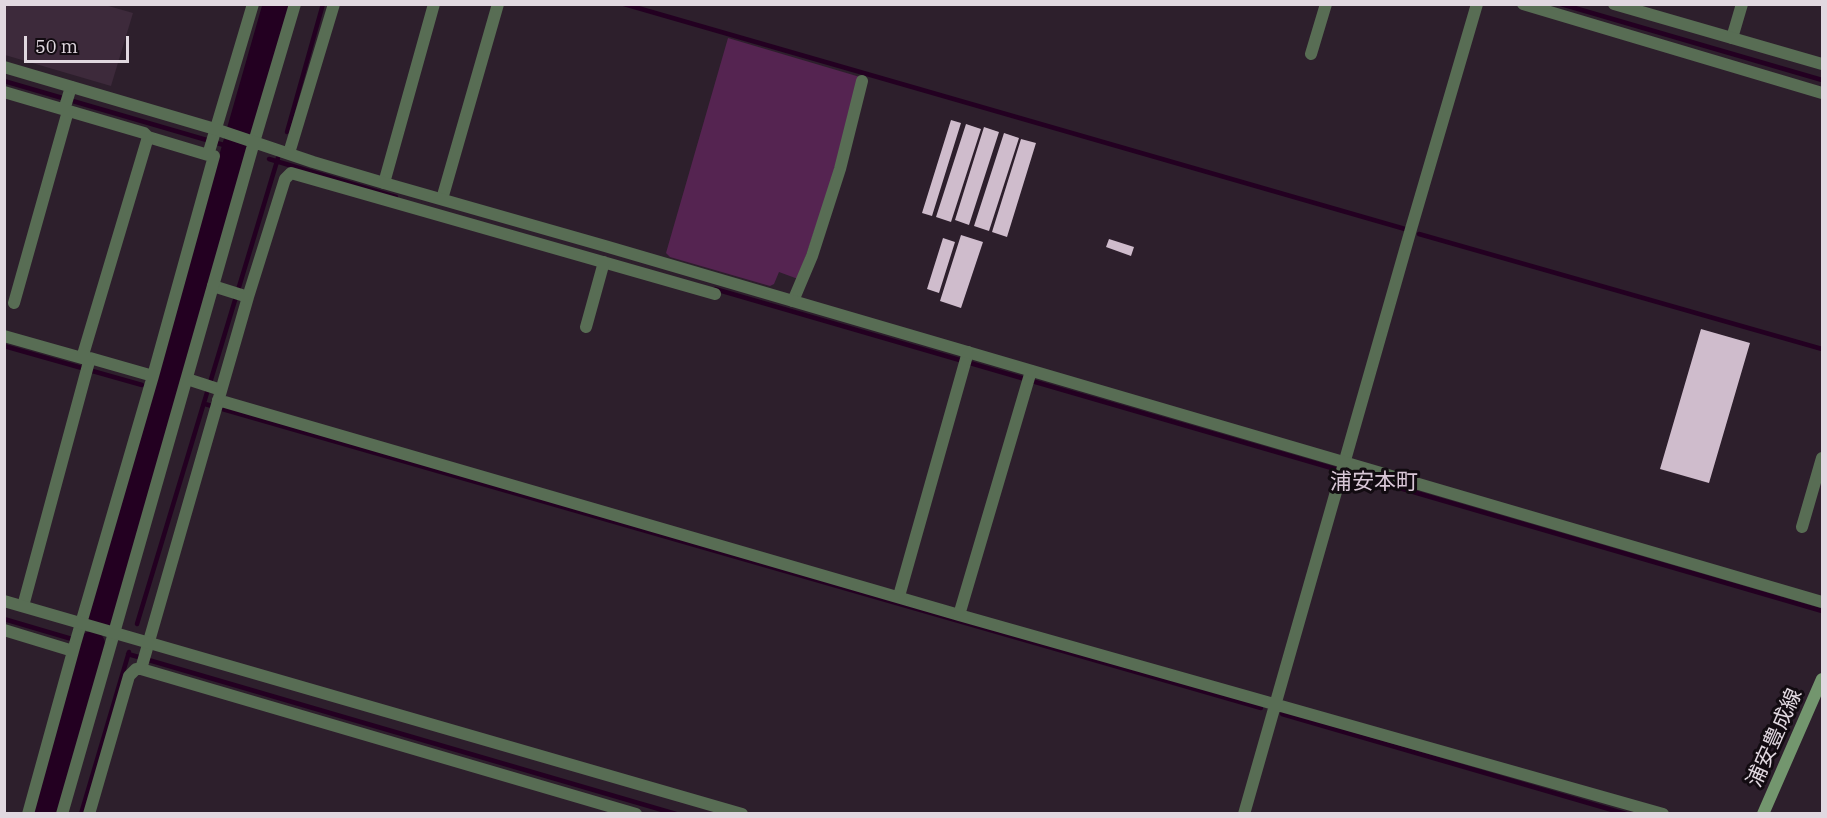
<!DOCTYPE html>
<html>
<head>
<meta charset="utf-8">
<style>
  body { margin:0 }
  #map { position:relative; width:1827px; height:818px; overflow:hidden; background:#2d1f2c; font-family:"IBM Plex Serif",serif }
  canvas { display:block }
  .frame { position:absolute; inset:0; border:6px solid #e1d8e0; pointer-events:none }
  .scale { position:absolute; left:24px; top:36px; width:105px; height:27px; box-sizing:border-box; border:3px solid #e1d8e0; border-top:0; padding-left:8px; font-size:18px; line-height:21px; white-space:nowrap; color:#e1d8e0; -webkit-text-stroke:4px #120b11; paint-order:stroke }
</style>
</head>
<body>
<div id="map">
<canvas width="1827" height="818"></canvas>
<div class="frame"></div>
<div class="scale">50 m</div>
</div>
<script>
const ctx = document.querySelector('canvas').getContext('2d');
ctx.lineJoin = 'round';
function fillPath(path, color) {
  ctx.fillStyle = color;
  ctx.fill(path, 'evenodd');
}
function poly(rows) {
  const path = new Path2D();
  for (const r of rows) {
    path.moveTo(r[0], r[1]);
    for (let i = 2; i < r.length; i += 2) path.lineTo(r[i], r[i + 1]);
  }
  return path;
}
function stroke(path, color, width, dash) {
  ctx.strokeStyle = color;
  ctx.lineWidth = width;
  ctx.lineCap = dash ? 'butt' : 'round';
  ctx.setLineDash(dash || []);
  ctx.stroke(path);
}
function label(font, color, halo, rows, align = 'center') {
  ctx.font = font + ' "IBM Plex Serif","Noto Sans JP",serif';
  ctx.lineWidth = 6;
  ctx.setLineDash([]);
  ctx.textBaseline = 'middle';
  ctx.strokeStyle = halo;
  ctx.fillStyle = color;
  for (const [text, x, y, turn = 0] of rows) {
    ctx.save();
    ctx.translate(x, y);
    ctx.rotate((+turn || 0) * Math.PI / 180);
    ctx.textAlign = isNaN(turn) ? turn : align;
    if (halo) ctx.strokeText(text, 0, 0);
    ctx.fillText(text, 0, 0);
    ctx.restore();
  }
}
fillPath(poly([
  [4,5,105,5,133,13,111,86,5,55]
]), '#3d2a3b');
fillPath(poly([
  [728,38,860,77,830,185,798,279,779,272,774,284,770,286,670,257,666,253]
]), '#552451');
stroke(poly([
  [624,4,1405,229],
  [1561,4,1822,80],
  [4,81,241,150],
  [287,132,323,4],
  [269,159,396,197],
  [1419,234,1822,349],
  [715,289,1335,469],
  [4,346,142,385],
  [159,390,165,392],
  [205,404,1261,708],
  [1348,473,1822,611],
  [4,619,82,642,91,647],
  [137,624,278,158],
  [128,654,676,814],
  [1282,714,1626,814],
  [81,814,129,652]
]), '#230021', 4.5);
stroke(poly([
  [99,622,276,4],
  [43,814,92,644]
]), '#230021', 26);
fillPath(poly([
  [951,120,961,123,932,216,922,213],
  [966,124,981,129,951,222,936,217],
  [984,127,999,132,969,225,955,220],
  [1004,133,1019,138,989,231,974,226],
  [1021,139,1036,143,1007,237,992,232],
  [961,235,983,242,961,308,940,301],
  [943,238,955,242,939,293,927,289],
  [1109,239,1134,247,1131,256,1106,247],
  [1701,329,1750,343,1709,483,1660,469]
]), '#cfbccc');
stroke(poly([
  [1523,4,1822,93],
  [1732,38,1742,4],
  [1311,54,1326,4],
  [4,92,144,133,148,137,208,155],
  [64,110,71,87],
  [254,142,295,4],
  [289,153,334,4],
  [384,183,434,4],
  [442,199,498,4],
  [213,286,248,297],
  [793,301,812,256,840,169,862,81],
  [14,303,68,111],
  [586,327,604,262],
  [4,336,82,358,90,358,153,376],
  [82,358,148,137],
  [187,379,221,390],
  [218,400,959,615,1663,814],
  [1802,527,1822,458],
  [899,596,968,352],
  [23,606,90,358],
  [959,615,1031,371],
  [4,630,73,651],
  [28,814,75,644,153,376,214,156,208,155,253,4],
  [62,814,114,633],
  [89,814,129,676,136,669,141,669],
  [636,814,141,669,248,297,285,179,291,173,715,294],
  [1244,814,1411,229,1477,4]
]), '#586d54', 12);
stroke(poly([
  [1614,4,1822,64],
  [4,67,215,129,313,162,384,183,605,246,1822,602],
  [4,601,742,814],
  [114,633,254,142]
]), '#586d54', 12);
stroke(poly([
  [1763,814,1822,679]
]), '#73966e', 12);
label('21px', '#e1d8e0', '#120b11', [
  ["浦安豊成線",1775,738,-66]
]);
label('22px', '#d9c7d7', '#120b11', [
  ["浦安本町",1374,483]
]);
</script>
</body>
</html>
